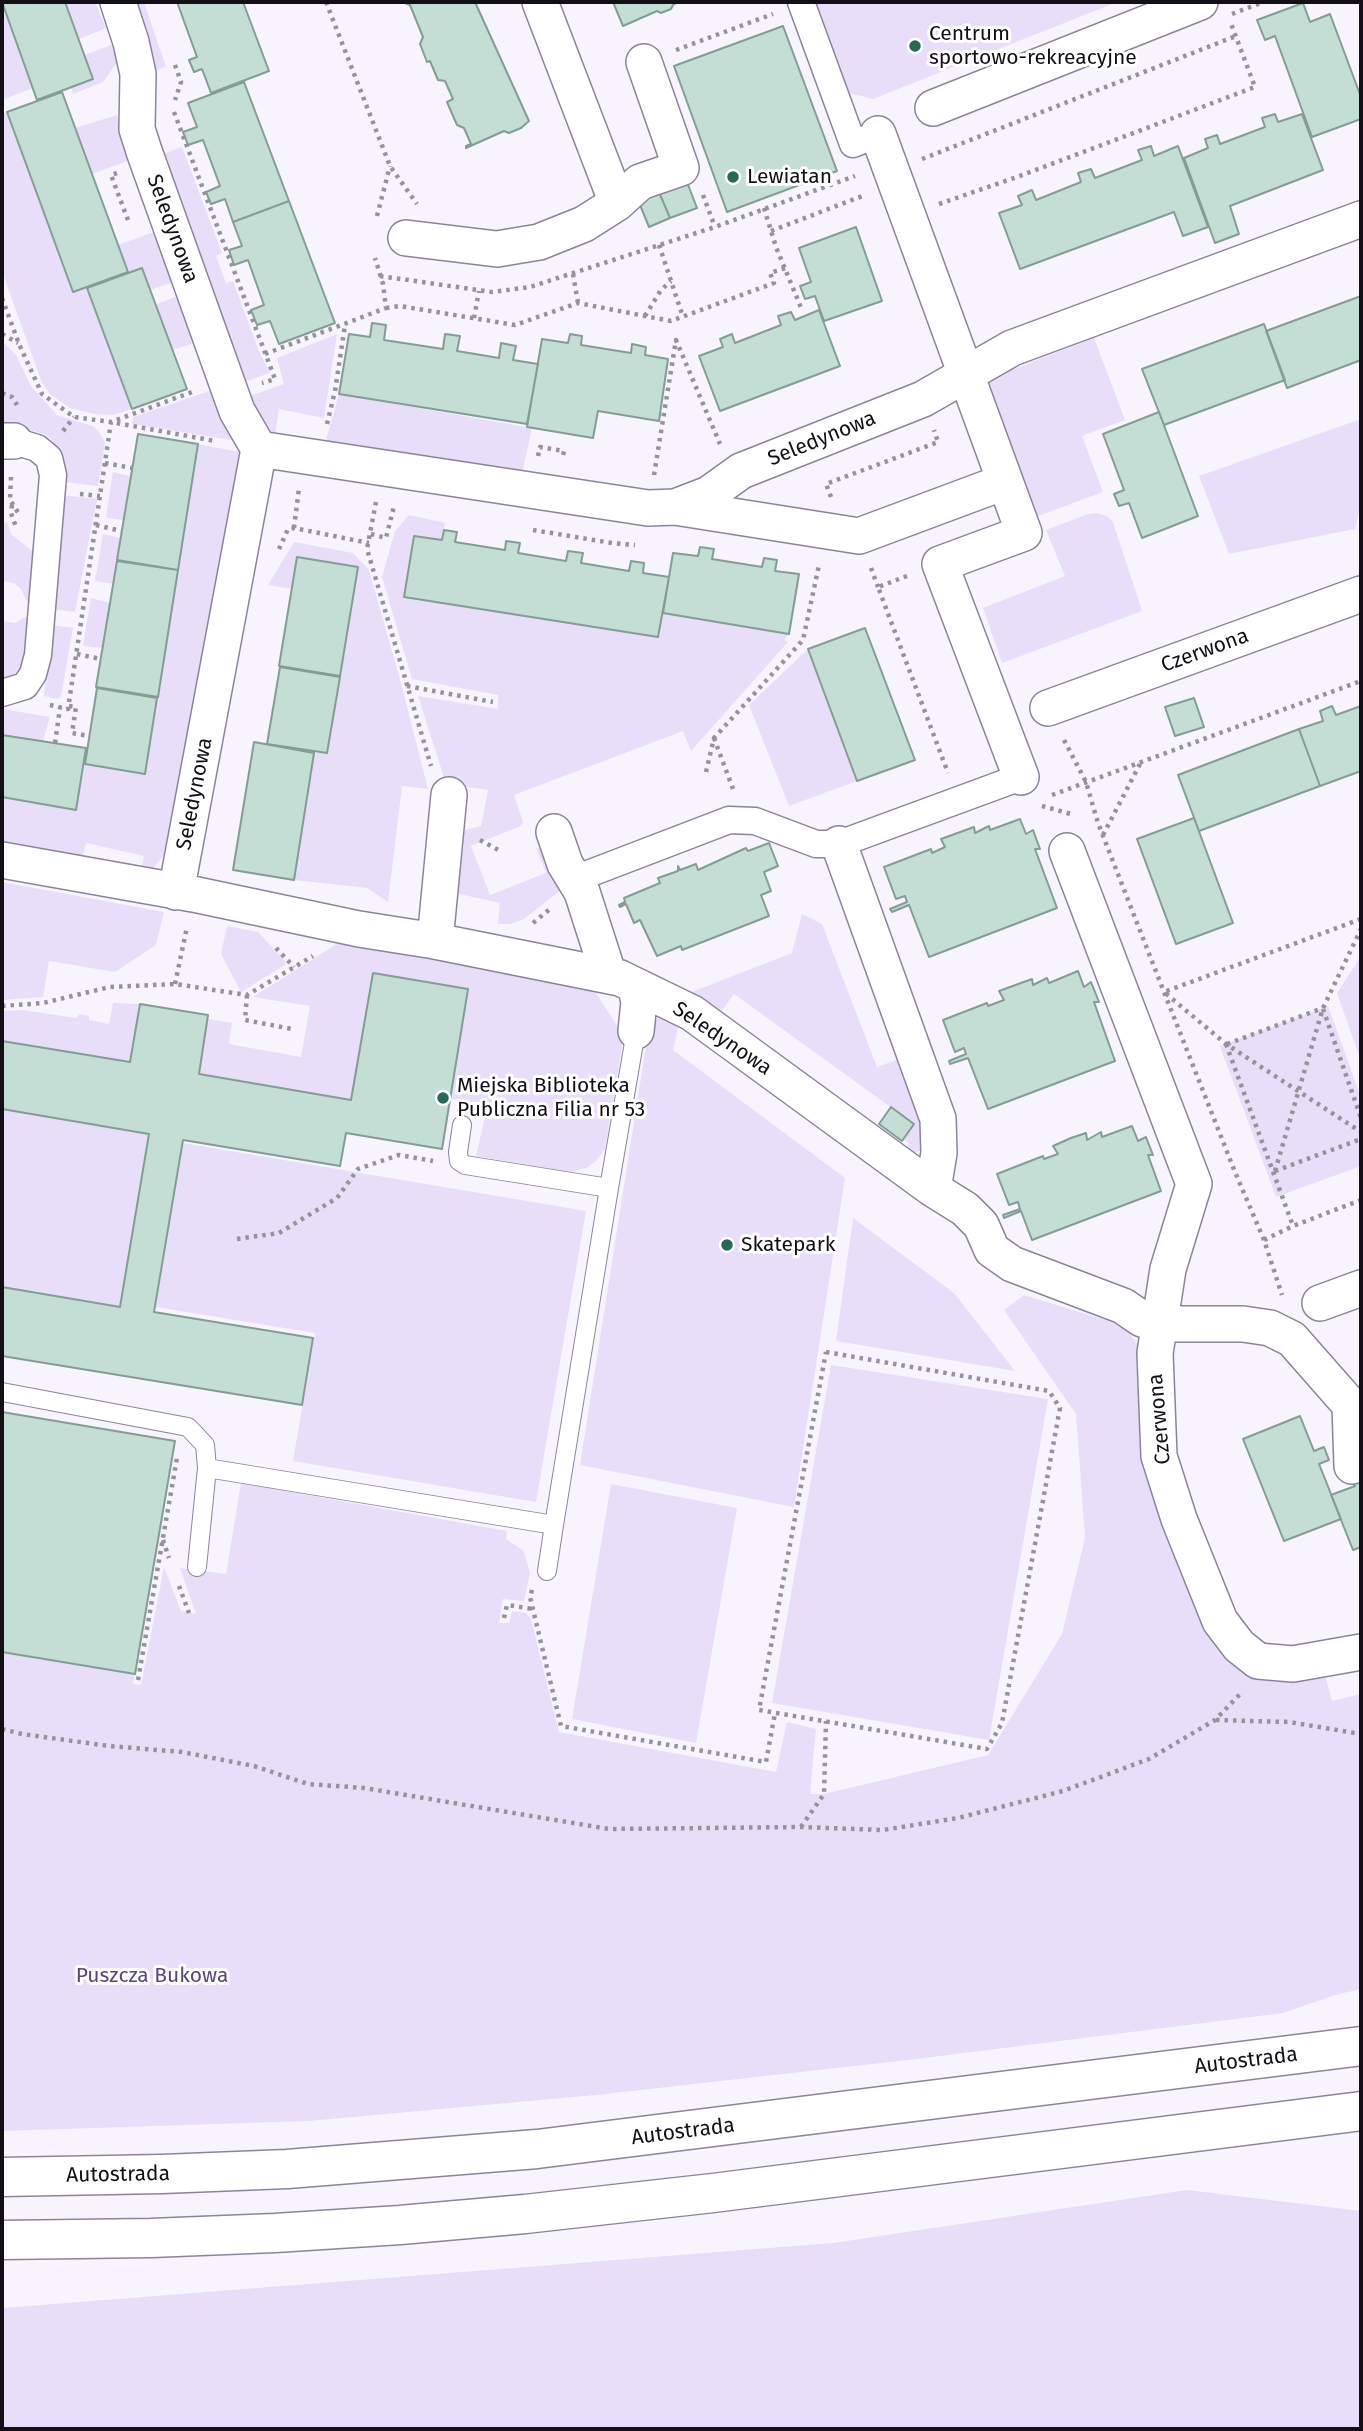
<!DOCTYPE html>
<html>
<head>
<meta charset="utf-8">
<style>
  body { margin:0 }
  #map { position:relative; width:1363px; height:2431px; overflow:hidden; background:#f7f4fd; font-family:"Fira Sans",sans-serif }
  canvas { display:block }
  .frame { position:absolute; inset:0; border:4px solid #120f17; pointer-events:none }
</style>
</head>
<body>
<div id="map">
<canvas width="1363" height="2431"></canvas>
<div class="frame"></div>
</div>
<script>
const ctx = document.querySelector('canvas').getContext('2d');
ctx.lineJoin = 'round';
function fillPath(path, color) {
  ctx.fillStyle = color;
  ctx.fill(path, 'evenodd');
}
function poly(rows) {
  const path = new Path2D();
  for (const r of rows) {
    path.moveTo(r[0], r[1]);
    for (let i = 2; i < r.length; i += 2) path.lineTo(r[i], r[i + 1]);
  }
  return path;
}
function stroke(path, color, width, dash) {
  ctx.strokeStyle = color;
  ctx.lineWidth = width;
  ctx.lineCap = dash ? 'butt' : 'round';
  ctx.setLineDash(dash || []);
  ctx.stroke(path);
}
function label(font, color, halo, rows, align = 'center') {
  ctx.font = font + ' "Fira Sans",sans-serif';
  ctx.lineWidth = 6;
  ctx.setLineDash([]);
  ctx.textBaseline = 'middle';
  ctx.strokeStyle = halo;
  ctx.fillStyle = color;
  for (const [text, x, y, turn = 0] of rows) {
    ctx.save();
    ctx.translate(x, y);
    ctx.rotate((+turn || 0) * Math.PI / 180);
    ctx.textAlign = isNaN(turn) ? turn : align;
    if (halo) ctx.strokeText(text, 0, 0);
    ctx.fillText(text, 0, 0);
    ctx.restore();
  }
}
fillPath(poly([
  [65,2,95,2,106,28,79,39],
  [130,2,144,2,166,67,153,71],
  [809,2,1117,2,873,99,842,91],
  [2,3,33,88,2,100],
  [114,44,118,61,103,82,73,94,71,88,93,79,85,55],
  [7,112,72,292,87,288,132,409,114,415,94,414,70,408,50,394,42,383,2,271,2,114],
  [117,115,130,160,92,174,75,128],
  [182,147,222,253,216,256,226,283,233,281,259,351,270,373,244,382,157,156],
  [159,230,177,281,150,290,142,268,128,272,118,245],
  [182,294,201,341,172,350,155,305],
  [337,334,324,418,279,409,275,436,270,432,259,418,250,396,284,384,277,358],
  [1094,338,1125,420,1082,436,1103,492,1035,517,983,381],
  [2,341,16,355,31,386,57,415,93,426,100,433,105,442,98,486,64,482,64,459,52,440,45,434,13,426,2,426],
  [218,388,243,442,132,424,133,417],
  [339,394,532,428,522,474,324,447],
  [1361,419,1361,504,1355,529,1229,554,1199,476],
  [198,444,240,452,170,847,153,869,142,866,144,856,86,843,80,866,2,851,2,797,75,810,85,764,145,773],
  [113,472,130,476,123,520,106,518],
  [62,495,97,499,75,612,51,609],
  [1098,513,1107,516,1113,522,1142,611,1002,663,983,608,1065,576,1046,530,1088,514],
  [409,515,445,523,442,540,414,536,405,598,658,637,663,613,789,634,784,640,788,642,691,751,683,731,514,795,523,822,521,826,471,846,490,895,546,873,536,848,546,850,561,890,524,919,510,924,498,924,500,903,455,893,458,832,481,826,488,790,446,784,418,696,498,709,498,695,412,679,382,577,395,531],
  [7,522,11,534,36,554,33,603,28,604,21,589,14,583,2,581,2,524],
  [103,534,120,538,113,584,95,581],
  [294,542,353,553,369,570,401,683,428,789,402,786,388,902,367,888,294,880,314,753,327,753,358,567,298,557,292,589,268,585],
  [91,598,110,603,103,648,83,646],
  [25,617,32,617,28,657,18,675,2,681,2,621,15,623],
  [50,625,73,628,61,696,58,699,44,696],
  [808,649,857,781,789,806,749,705],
  [2,709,50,717,43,741,2,735],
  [2,882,164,912,156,945,115,972,49,961,43,997,2,1000],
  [802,914,822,924,877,1067,902,1058,924,1120,925,1147,916,1153,905,1151,909,1143,903,1139,914,1124,734,994,718,1016,684,995,792,953],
  [227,926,258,932,285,961,285,965,241,992,221,954],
  [346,938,594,990,618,1027,622,1047,605,1149,596,1161,586,1168,571,1172,476,1156,488,1104,450,1099,468,989,373,973,351,1100,199,1074,208,1019,232,1023,229,1044,301,1057,310,1006,253,997],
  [1361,956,1361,1061,1337,993],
  [113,1003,140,1004,130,1062,2,1041,2,1011,22,1010,77,1018,79,1014,89,1016,89,1020,109,1024],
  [1328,1006,1361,1097,1361,1166,1276,1197,1220,1046],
  [667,1017,674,1021,678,1029,673,1050,845,1178,794,1507,580,1465,648,1033,650,1025,657,1019],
  [2,1109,149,1134,120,1307,2,1287],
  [183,1143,586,1211,536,1502,293,1461,315,1333,156,1307],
  [853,1218,954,1293,1015,1371,836,1341],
  [1024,1295,1109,1321,1127,1330,1138,1345,1149,1474,1202,1624,1224,1656,1246,1673,1273,1681,1325,1675,1332,1701,1361,1694,1361,1989,1335,1995,1283,2013,908,2060,596,2095,308,2121,2,2131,2,1652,135,1674,133,1684,141,1685,164,1567,181,1611,196,1614,180,1568,226,1574,241,1483,507,1531,506,1539,524,1551,530,1573,524,1601,503,1599,499,1623,509,1623,512,1611,526,1613,531,1619,559,1732,776,1772,787,1722,816,1729,810,1794,824,1794,988,1755,1062,1634,1085,1538,1076,1414,1004,1310],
  [831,1365,1048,1399,989,1740,772,1703],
  [611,1484,737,1508,696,1743,572,1719],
  [1187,2190,1361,2211,1361,2429,2,2429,2,2308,833,2243]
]), '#e8defa');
const building = poly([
  [2,2,65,2,93,79,37,100,2,2],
  [177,2,243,2,269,71,211,93,202,69,194,72,189,60,197,57,177,2],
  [402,2,475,2,529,121,521,128,509,133,504,131,466,148,466,146,471,144,464,128,457,125,447,102,453,99,445,81,438,80,430,61,427,62,420,44,423,37,410,5,402,2],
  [613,2,678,2,673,5,671,9,661,13,657,11,623,26,613,2],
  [1303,3,1310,22,1330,14,1361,97,1361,119,1312,137,1275,36,1265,40,1257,20,1303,3],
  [783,26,837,171,727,212,674,66,783,26],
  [244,82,289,201,233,222,225,199,211,204,206,192,220,186,203,140,188,145,183,132,197,127,188,103,244,82],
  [62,92,128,272,73,292,7,112,62,92],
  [1275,114,1278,122,1302,114,1323,170,1230,206,1239,234,1215,243,1184,158,1208,148,1205,139,1217,135,1220,144,1265,127,1262,118,1275,114],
  [1151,146,1154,156,1178,146,1208,227,1183,236,1174,212,1020,269,999,213,1022,205,1018,196,1032,190,1036,200,1081,182,1078,173,1091,169,1095,178,1142,160,1138,150,1151,146],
  [687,182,697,208,670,218,659,192,687,182],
  [659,192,670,218,649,227,638,200,659,192],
  [289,201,335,323,279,344,270,321,257,325,251,310,264,305,248,260,234,265,229,250,242,246,233,222,289,201],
  [856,227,882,301,824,321,815,296,805,299,800,286,811,282,799,248,856,227],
  [142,268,187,389,132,409,87,288,142,268],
  [1361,296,1361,360,1287,388,1266,331,1361,296],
  [819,310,840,366,720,411,699,356,723,347,720,339,732,334,735,343,781,325,778,316,791,312,795,320,819,310],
  [372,323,386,325,384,340,443,349,445,334,460,336,457,351,499,358,501,343,516,346,513,360,538,364,527,424,339,394,349,334,370,337,372,323],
  [1264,324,1285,380,1164,425,1142,369,1264,324],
  [570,334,582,336,581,345,631,353,632,344,646,347,645,355,668,359,659,421,598,411,593,438,527,427,542,339,568,343,570,334],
  [1159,412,1198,516,1142,538,1129,503,1119,506,1114,494,1124,490,1103,434,1159,412],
  [138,434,198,444,178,570,117,560,138,434],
  [444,530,457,532,455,542,505,550,506,541,520,543,518,553,566,561,568,551,583,553,581,563,629,571,631,561,644,563,643,573,669,577,658,637,404,597,414,536,442,540,444,530],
  [700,547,714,549,712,559,762,567,764,558,777,560,775,571,799,574,789,634,663,613,673,553,698,556,700,547],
  [297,557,358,567,340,676,279,666,297,557],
  [117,561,178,570,158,697,96,687,117,561],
  [865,628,915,760,857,781,808,649,865,628],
  [280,667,340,677,327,753,267,744,280,667],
  [97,688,157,698,145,774,85,764,97,688],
  [1194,698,1204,727,1175,736,1165,707,1194,698],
  [1332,706,1336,715,1361,706,1361,771,1320,786,1299,729,1323,721,1320,711,1332,706],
  [1299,729,1320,786,1199,831,1178,775,1299,729],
  [2,735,86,748,76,810,2,797,2,735],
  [254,742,314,753,294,880,233,870,254,742],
  [1194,818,1233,923,1176,944,1137,839,1194,818],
  [1020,819,1026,834,1033,830,1040,849,1035,849,1057,908,929,957,909,905,892,912,890,909,907,902,905,896,896,899,884,867,931,849,932,853,945,847,941,839,974,827,975,833,989,826,990,830,1020,819],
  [769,843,778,866,764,872,771,891,761,895,769,916,682,950,681,946,657,956,640,920,634,923,626,904,620,907,619,905,625,902,624,898,660,883,658,878,678,871,678,866,680,870,696,864,698,870,746,848,748,851,769,843],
  [1078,971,1084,987,1091,982,1099,1002,1094,1002,1115,1061,988,1109,968,1058,950,1064,949,1061,966,1054,964,1048,955,1052,943,1020,987,1003,988,1006,1004,1000,999,991,1032,979,1033,985,1047,978,1049,983,1078,971],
  [373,973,468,989,442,1149,346,1133,340,1166,183,1140,154,1312,313,1338,302,1405,2,1356,2,1287,120,1307,149,1134,2,1109,2,1041,130,1062,140,1004,208,1015,199,1074,351,1100,373,973],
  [891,1107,914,1124,902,1141,879,1124,891,1107],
  [1132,1126,1138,1141,1146,1137,1153,1155,1148,1155,1161,1191,1032,1240,1021,1211,1004,1218,1003,1215,1020,1209,1018,1202,1009,1205,997,1174,1043,1156,1044,1159,1058,1154,1053,1146,1071,1138,1086,1133,1087,1140,1101,1132,1102,1137,1132,1126],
  [2,1412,175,1441,135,1674,2,1652,2,1412],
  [1300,1416,1314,1451,1324,1447,1329,1460,1319,1464,1341,1519,1284,1541,1243,1439,1300,1416],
  [1361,1472,1361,1547,1353,1550,1331,1495,1355,1486,1351,1476,1361,1472]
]);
fillPath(building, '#c4ded5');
stroke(building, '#849d94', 2);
const service = poly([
  [462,1125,458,1152,459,1161,465,1165,609,1188,636,1031],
  [2,1392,188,1427,205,1445,207,1468,197,1567],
  [207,1468,554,1525,609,1188],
  [547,1571,554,1525]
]);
const pedestrian = poly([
  [801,2,853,144,878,134],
  [2,693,25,686,33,674,38,655,53,475,49,458,37,448,14,441],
  [575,879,729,820,755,821,816,844,839,844,1021,777]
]);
const minor = poly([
  [118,2,131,42,138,74,137,129,144,151,237,411,259,449,176,892],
  [540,2,617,203],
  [933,108,1200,2],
  [878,134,1024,533,940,564,1021,777],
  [406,238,497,249,539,242,584,224,617,203,640,182,681,168,644,62],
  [2,441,14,441],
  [259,449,648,508,675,507,709,494,741,471,923,399,1012,348,1361,219],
  [675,507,859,536,1004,482],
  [1048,708,1361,594],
  [554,832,565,864,582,892,609,976],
  [839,844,938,1119,939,1153,933,1189],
  [1067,851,1194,1184,1168,1269,1155,1353,1159,1456,1179,1519,1220,1621,1239,1646,1258,1661,1293,1664,1361,1652],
  [2,860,193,894,359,929,435,941,620,978,692,1013,933,1189,965,1209,981,1225,992,1250,1012,1264,1123,1306,1142,1319,1159,1324,1243,1324,1270,1328,1292,1339,1350,1405,1361,1407],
  [435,941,449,795],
  [636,1031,639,1002,636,988],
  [1320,1303,1361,1288],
  [1350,1405,1352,1466]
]);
const motorway = poly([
  [2,2177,162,2174,287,2169,537,2149,1361,2046],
  [2,2240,151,2238,275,2233,400,2225,525,2214,713,2193,1361,2111]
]);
stroke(service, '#8b8498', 20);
stroke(pedestrian, '#8b8498', 29);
stroke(minor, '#8b8498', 38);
stroke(motorway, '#8b8498', 41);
stroke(poly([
  [326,2,390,166,417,204],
  [1232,14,1263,2],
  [676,50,773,14],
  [175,65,181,82,175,100],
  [174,112,275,379,262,383],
  [922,159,1236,36],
  [117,173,111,175,128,220],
  [703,195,715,227],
  [939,204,1017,177,1255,87,1230,21],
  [764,208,776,247,802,310],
  [377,216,390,166],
  [771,231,865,195],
  [659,245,683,317],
  [573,274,578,303],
  [380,276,492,292,530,287,715,227,855,176],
  [2,298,19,344,42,394,74,417,111,422,192,392],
  [386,308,400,306,515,325,578,303,671,321,774,283,770,273,785,268],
  [645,316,661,290,671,281],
  [474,318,479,291],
  [2,334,18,343],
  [265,354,386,308,383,284,375,258],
  [2,393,12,397,17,405],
  [327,424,335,391,345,325],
  [63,431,74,417],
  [538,456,540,447,564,451,562,459],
  [105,463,132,468],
  [654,475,676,340,720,444],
  [11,477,10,500,19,514],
  [80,494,100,496],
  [831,497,826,484,938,442,934,430],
  [376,502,367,549,431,766],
  [12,505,11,513,16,527],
  [96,525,121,531],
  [294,528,299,488],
  [533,530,612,543,635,545],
  [371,534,386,538,394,506,396,506],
  [279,549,288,529,294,528,369,543],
  [871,568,878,587],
  [907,576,878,587,948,773],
  [77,654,101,659],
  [407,686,493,702],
  [50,705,68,709,111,422,215,441],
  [69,706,76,707,72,733,89,736],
  [714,738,733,789],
  [1064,740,1086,782,1098,823,1164,992,1235,1172,1264,1240,1282,1295],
  [55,743,60,708],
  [706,772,714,738,803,640,819,565],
  [1052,795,1361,681],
  [1042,806,1071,814],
  [1103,835,1141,762],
  [480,840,502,852],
  [1361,919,1164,992,1226,1044,1361,1132],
  [533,923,550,909],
  [276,948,294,967],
  [175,984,187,927],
  [247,995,245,1020,292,1029],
  [2,1006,43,1003,110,987,175,984,247,995,313,956],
  [1323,1009,1361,1118],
  [1226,1044,1293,1226],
  [1227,1044,1323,1008],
  [1275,1171,1323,1008,1361,929],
  [1275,1171,1361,1139],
  [237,1239,279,1233,337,1198,358,1169,399,1155,433,1161],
  [1264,1240,1293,1226,1361,1200],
  [826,1352,1049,1391,1060,1408,1002,1723,987,1749,759,1710,826,1352],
  [163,1540,169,1558],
  [179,1586,189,1613],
  [532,1590,530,1597,561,1726,766,1762,775,1713],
  [504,1618,507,1605,533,1609],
  [138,1680,177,1458],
  [1216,1720,1289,1722,1361,1734],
  [2,1729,22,1734,109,1746,182,1752,254,1766,308,1784,364,1788,609,1829,801,1827,883,1830,958,1818,1063,1791,1149,1759,1215,1720,1242,1692],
  [801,1827,824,1794,826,1721]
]), '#95929b', 4.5, [3.5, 5]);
stroke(service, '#fff', 18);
stroke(pedestrian, '#fff', 26);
stroke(minor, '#fff', 35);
stroke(motorway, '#fff', 38);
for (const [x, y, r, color] of [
  [915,46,7,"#276857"],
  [733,177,7,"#276857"],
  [443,1098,7,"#276857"],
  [727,1245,7,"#276857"]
]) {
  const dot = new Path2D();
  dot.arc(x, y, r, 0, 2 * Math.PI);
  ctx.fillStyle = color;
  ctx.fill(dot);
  stroke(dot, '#fff', 2.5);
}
label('21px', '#120f17', '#fff', [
  ["Centrum",929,34],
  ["sportowo-rekreacyjne",929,58],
  ["Lewiatan",747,177],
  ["Miejska Biblioteka",457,1086],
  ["Publiczna Filia nr 53",457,1110],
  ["Skatepark",741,1245]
], 'left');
label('21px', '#120f17', '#fff', [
  ["Seledynowa",172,229,70],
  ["Seledynowa",822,439,-22],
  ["Czerwona",1205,651,-20],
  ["Seledynowa",195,794,-79],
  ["Seledynowa",722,1039,34],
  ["Czerwona",1160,1419,-95],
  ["Autostrada",1246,2061,-7],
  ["Autostrada",683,2132,-7],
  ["Autostrada",118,2175,-1]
]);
label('21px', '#5b457a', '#fff', [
  ["Puszcza Bukowa",152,1976]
]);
</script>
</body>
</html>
